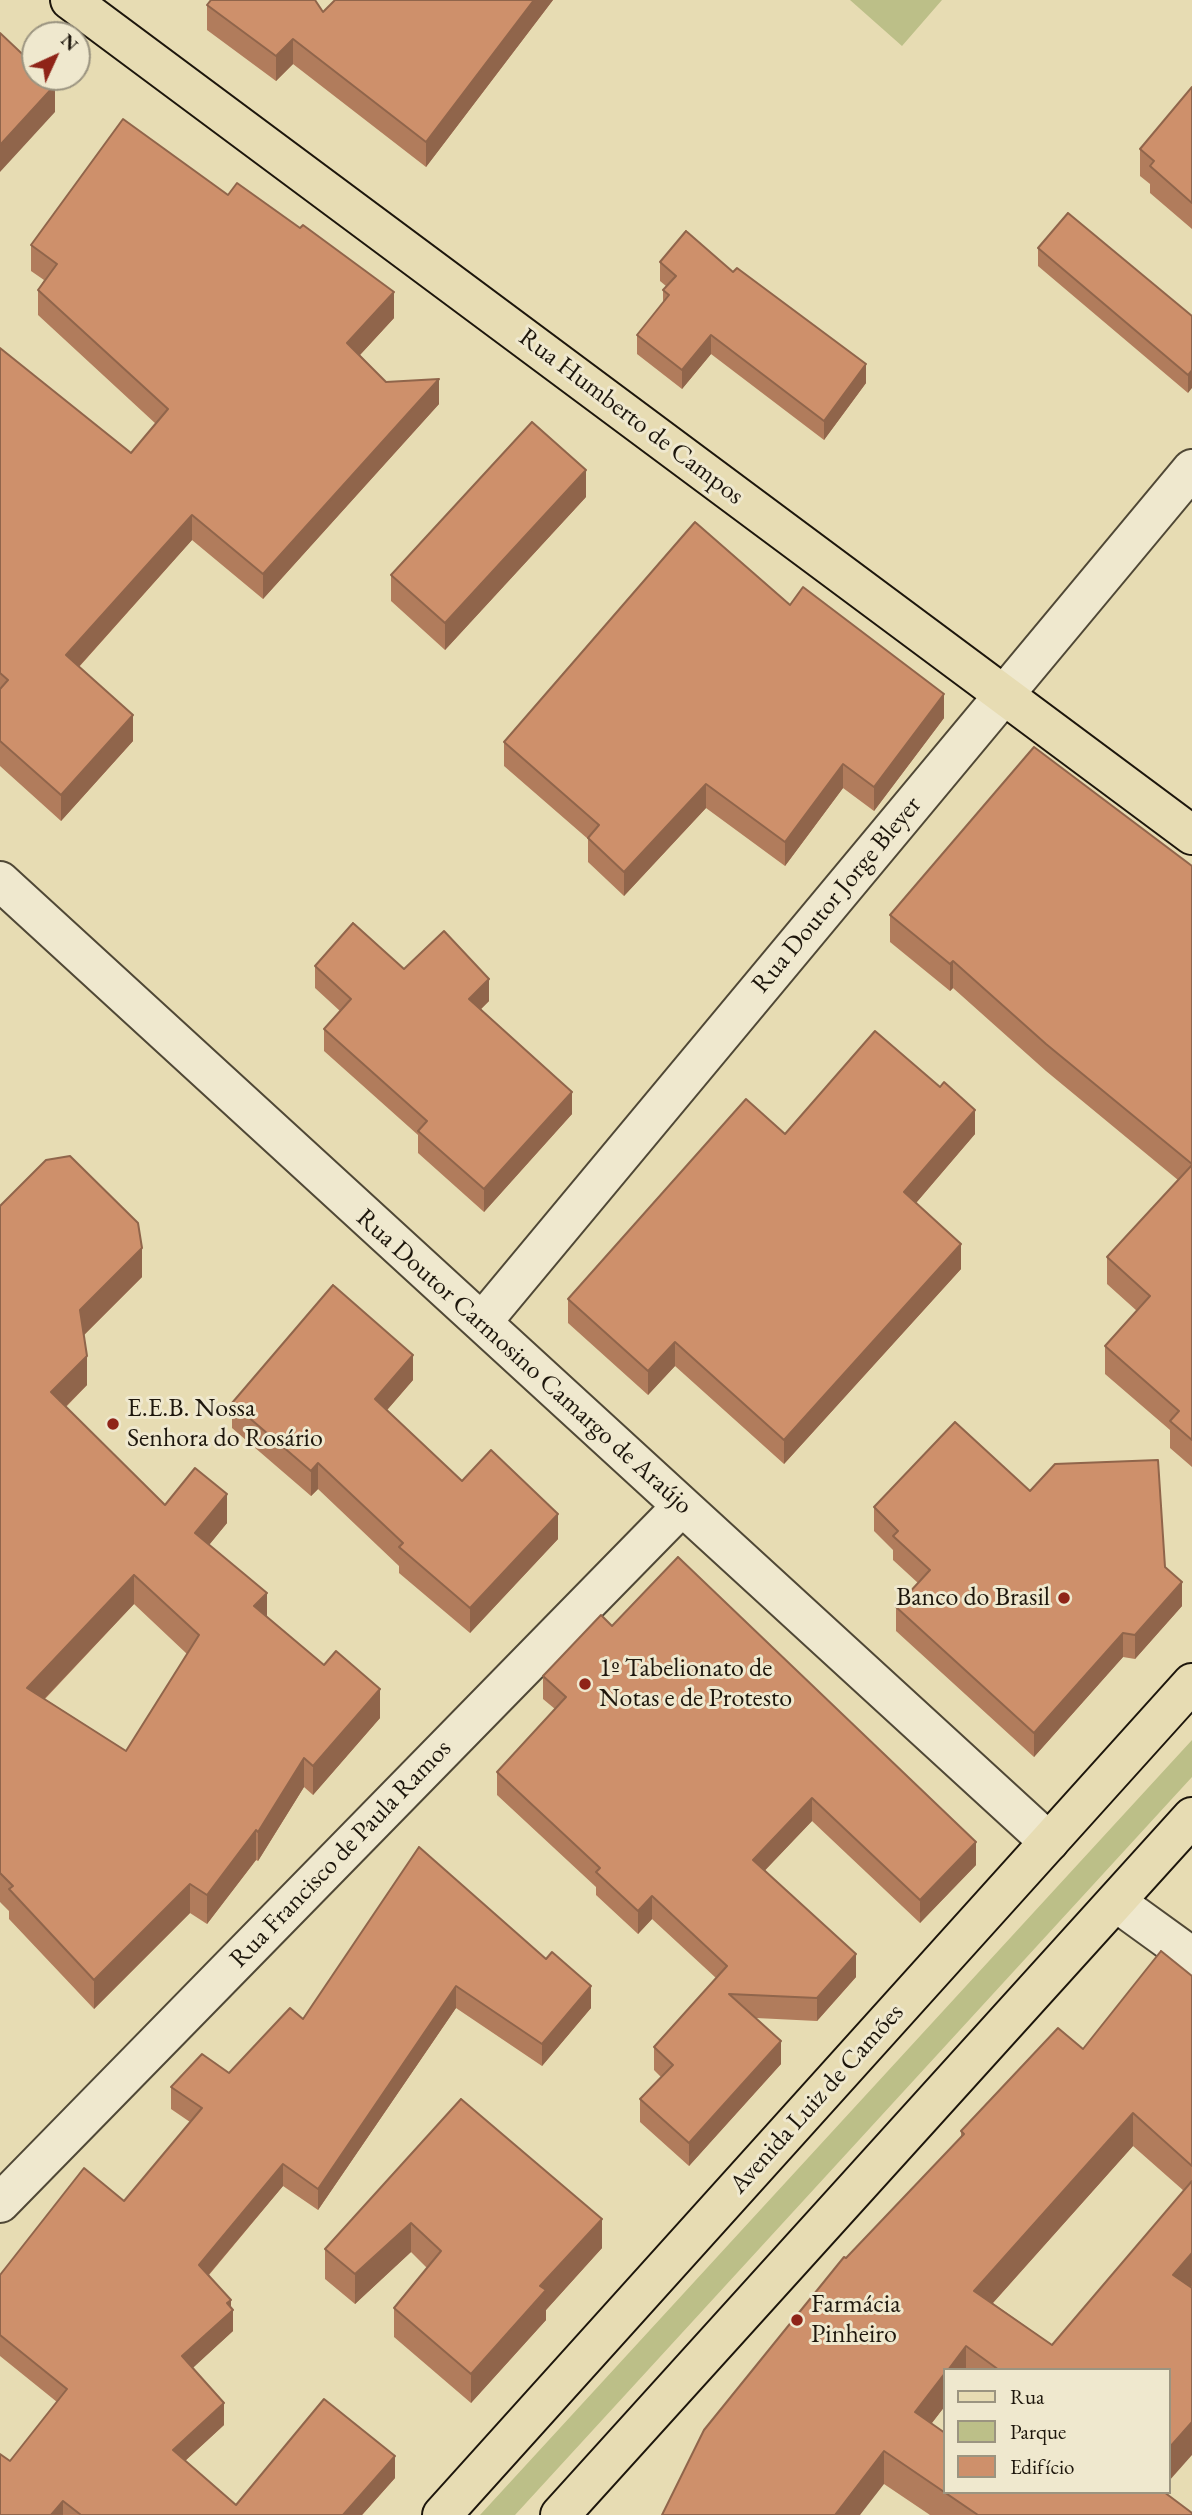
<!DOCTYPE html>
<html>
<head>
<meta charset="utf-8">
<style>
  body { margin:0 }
  #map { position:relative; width:1192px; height:2515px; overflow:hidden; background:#e7dcb3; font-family:"EB Garamond",serif }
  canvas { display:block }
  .legend { position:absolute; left:943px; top:2368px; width:228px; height:126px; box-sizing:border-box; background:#efe8ce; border:2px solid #9b9480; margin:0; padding:9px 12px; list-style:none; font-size:21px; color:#1d160c }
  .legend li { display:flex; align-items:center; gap:14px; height:35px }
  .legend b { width:35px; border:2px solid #9b9480 }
  .north { position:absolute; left:21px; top:21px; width:70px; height:70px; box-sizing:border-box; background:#efe8ce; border:2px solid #9b9480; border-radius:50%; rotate:45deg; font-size:19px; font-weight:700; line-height:28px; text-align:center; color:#1d160c }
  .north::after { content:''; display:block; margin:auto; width:24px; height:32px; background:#8f2418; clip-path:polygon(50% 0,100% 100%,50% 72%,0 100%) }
</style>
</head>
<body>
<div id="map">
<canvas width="1192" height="2515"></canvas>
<ul class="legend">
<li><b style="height:9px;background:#e7dcb3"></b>Rua</li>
<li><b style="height:19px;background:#bcbf88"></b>Parque</li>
<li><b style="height:19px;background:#ce906b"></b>Edifício</li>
</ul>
<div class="north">N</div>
</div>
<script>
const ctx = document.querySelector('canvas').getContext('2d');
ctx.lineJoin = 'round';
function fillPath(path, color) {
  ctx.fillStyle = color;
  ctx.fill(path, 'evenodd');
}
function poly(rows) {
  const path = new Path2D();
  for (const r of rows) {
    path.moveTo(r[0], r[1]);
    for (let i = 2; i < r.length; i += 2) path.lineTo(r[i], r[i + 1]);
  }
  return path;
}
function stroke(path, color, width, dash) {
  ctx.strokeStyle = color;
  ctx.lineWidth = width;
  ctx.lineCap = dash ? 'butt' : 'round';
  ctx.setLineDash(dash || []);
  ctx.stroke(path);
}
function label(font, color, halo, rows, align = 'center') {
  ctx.font = font + ' "EB Garamond",serif';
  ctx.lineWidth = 6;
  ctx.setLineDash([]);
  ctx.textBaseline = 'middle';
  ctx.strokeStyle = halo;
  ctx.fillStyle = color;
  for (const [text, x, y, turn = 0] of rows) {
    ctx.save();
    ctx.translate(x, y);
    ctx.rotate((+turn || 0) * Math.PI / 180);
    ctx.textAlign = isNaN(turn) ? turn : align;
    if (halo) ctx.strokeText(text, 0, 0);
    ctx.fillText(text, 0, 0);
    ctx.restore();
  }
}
fillPath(poly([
  [850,0,942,0,902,46],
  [1192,1740,1192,1777,515,2515,480,2515]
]), '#bcbf88');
const minor = poly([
  [0,881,1049,1842],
  [482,1322,1192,469],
  [1116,1902,1192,1957],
  [0,2203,682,1506]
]);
const major = poly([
  [70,0,1192,835],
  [442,2515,1192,1683],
  [560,2515,1192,1817]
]);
stroke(minor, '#504836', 42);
stroke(major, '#1d160c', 42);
stroke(minor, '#efe8ce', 38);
stroke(major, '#e7dcb3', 38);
fillPath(poly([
  [553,0,426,167,293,64,276,81,207,30,207,5,323,12],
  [1192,87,1192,229,1150,193,1150,184,1140,176,1140,149],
  [31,245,394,318,360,355,386,382,439,404,263,599,192,540,79,667,133,741,61,821,0,766,0,348,131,453,156,424,38,315,38,290,44,280,31,271],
  [1038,248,1192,316,1188,393,1038,266],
  [660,262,733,272,866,383,824,440,711,354,682,389,637,354,637,335,663,303,663,290,666,286,660,281],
  [586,497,445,650,391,601,391,575],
  [790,605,944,718,874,811,843,788,785,866,706,808,624,896,588,862,588,839,504,766,504,742],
  [1192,866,1192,1467,1170,1448,1170,1430,1105,1374,1105,1346,1137,1311,1107,1284,1107,1257,1178,1180,1046,1071,953,988,950,991,890,942,890,915],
  [315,966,404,969,489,1001,481,1009,572,1114,484,1212,418,1153,418,1135,324,1051,324,1029,340,1011,315,988],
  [785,1134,975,1134,916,1203,961,1269,784,1464,675,1366,648,1395,568,1323,568,1299],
  [0,1206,142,1277,84,1335,87,1385,66,1407,165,1505,227,1523,209,1545,267,1617,380,1718,313,1795,304,1787,258,1861,256,1860,207,1924,190,1913,94,2009,9,1919,9,1911,0,1902],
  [134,1604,187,1654,126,1751,45,1699],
  [413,1380,387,1410,462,1481,558,1539,470,1633,399,1573,399,1566,318,1489,311,1496,232,1428,232,1403],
  [1030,1491,1165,1567,1182,1606,1135,1659,1123,1657,1034,1757,896,1631,896,1607,918,1583,893,1560,893,1550,874,1531,874,1507],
  [612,1626,976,1865,920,1923,812,1821,765,1870,856,1977,817,2021,756,2018,781,2064,689,2166,640,2122,640,2099,661,2077,654,2070,654,2047,716,1978,652,1919,638,1934,596,1895,596,1887,497,1795,497,1772,555,1709,543,1699,543,1676],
  [419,1847,591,2008,542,2066,456,2008,318,2210,283,2186,209,2275,231,2307,233,2331,192,2368,224,2425,185,2461,236,2505,395,2478,362,2515,0,2515,10,2461,57,2402,0,2356,0,2275,124,2201,190,2122,171,2109,171,2087,229,2073,303,2019],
  [1192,1976,1192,2286,1169,2370,945,2370,945,2406,931,2424,945,2492,1192,2515,930,2515,884,2484,846,2258,961,2137,961,2131],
  [1133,2146,1184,2191,1052,2345,993,2303],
  [461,2099,602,2248,546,2310,546,2320,471,2403,394,2337,394,2308,427,2268,411,2252,355,2304,325,2279,325,2249]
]), '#b17c5c');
fillPath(poly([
  [534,0,553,0,426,167,426,142],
  [293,39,293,64,276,81,276,56],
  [55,85,55,112,0,172,0,145],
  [394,292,394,318,347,369,347,343],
  [711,335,711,354,682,389,682,370],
  [866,364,866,383,824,440,824,421],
  [1192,370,1192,388,1188,393,1188,375],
  [439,379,439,404,263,599,263,574],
  [586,470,586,497,445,650,445,623],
  [192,515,192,540,66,681,66,655],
  [944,694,944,718,874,811,874,787],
  [133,715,133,741,61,821,61,795],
  [843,764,843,788,785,866,785,842],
  [706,784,706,808,624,896,624,872],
  [953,961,953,988,950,991,950,964],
  [489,979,489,1001,469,1021,469,999],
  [572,1092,572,1114,484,1212,484,1189],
  [975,1110,975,1134,904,1217,904,1192],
  [961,1244,961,1269,784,1464,784,1440],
  [142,1248,142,1277,80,1339,80,1310],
  [675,1342,675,1366,648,1395,648,1371],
  [413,1355,413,1380,375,1424,375,1399],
  [87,1356,87,1385,51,1421,51,1392],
  [318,1463,318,1489,311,1496,311,1471],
  [227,1494,227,1523,195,1562,195,1533],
  [558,1514,558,1539,470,1633,470,1608],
  [134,1575,134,1604,27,1717,27,1688],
  [1182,1582,1182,1606,1135,1659,1135,1635],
  [267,1593,267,1622,254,1606],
  [1123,1633,1123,1657,1034,1757,1034,1733],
  [380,1689,380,1718,313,1795,313,1766],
  [304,1758,304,1787,258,1861,258,1832],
  [812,1798,812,1821,753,1883,753,1860],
  [256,1830,256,1860,207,1924,207,1895],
  [976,1842,976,1865,920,1923,920,1900],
  [190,1884,190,1913,94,2009,94,1980],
  [652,1896,652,1919,638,1934,638,1911],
  [856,1954,856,1977,817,2021,817,1998],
  [456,1986,456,2008,318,2210,318,2189],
  [591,1986,591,2008,542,2066,542,2044],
  [781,2041,781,2064,689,2166,689,2143],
  [1133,2113,1133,2146,974,2324,974,2291],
  [283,2164,283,2186,199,2286,199,2265],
  [602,2219,602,2248,546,2310,546,2320,471,2403,471,2374,540,2286],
  [411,2223,411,2252,355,2304,355,2274],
  [1192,2253,1192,2286,1173,2308,1173,2275],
  [231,2300,231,2312,233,2310,233,2331,182,2378,182,2356,227,2303],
  [966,2346,966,2370,948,2370],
  [945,2373,945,2406,915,2445,915,2412],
  [224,2403,224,2425,173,2472,173,2450],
  [1192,2422,1192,2455,1169,2481,1169,2448],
  [884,2451,884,2484,860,2515,835,2515],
  [395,2456,395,2478,362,2515,343,2515],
  [63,2501,63,2515,51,2515]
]), '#90654b');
const building = poly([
  [211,0,315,0,323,12,335,0,534,0,426,142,293,39,276,56,207,5,211,0],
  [0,33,35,66,35,77,46,77,55,85,0,145,0,33],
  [1192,87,1192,203,1150,166,1154,161,1140,149,1192,87],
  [123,119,228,195,237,183,300,228,303,225,394,292,347,343,386,382,439,379,263,574,192,515,66,655,133,715,61,795,0,741,0,689,8,680,0,673,0,348,131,453,168,409,38,290,57,264,31,245,123,119],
  [1068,213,1192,316,1192,370,1188,375,1038,248,1068,213],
  [686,231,733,272,737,268,866,364,824,421,711,335,682,370,637,335,669,295,663,290,676,276,660,262,686,231],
  [532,422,586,470,445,623,391,575,532,422],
  [695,522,790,605,803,587,944,694,874,787,843,764,785,842,706,784,624,872,588,838,599,825,504,742,695,522],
  [1034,747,1192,866,1192,1164,1046,1044,953,961,950,964,890,915,1034,747],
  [353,923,404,969,444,931,489,979,469,999,572,1092,484,1189,418,1131,427,1121,324,1029,351,999,315,966,353,923],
  [875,1031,940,1087,944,1082,975,1110,904,1192,961,1244,784,1440,675,1342,648,1371,568,1299,746,1099,785,1134,875,1031],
  [70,1156,138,1223,142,1248,80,1310,87,1356,51,1392,165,1505,195,1468,227,1494,195,1533,267,1593,254,1606,324,1665,336,1651,380,1689,313,1766,304,1758,258,1832,256,1830,207,1895,190,1884,94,1980,9,1889,13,1886,0,1873,0,1206,46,1160,70,1156],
  [134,1575,199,1635,126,1751,27,1688,134,1575],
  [1192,1165,1192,1440,1170,1421,1179,1411,1105,1346,1150,1296,1107,1257,1192,1165],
  [333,1285,413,1355,375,1399,462,1481,491,1450,558,1514,470,1608,399,1547,403,1543,318,1463,311,1471,232,1403,333,1285],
  [955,1422,1030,1491,1055,1464,1158,1460,1165,1567,1182,1582,1135,1635,1123,1633,1034,1733,896,1607,930,1570,893,1536,898,1531,874,1507,955,1422],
  [678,1557,976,1842,920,1900,812,1798,753,1860,856,1954,817,1998,729,1994,781,2041,689,2143,640,2099,673,2065,654,2047,727,1966,652,1896,638,1911,596,1872,600,1868,497,1772,566,1697,543,1676,601,1615,612,1626,678,1557],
  [419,1847,546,1959,552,1952,591,1986,542,2044,456,1986,318,2189,283,2164,199,2265,231,2300,227,2303,233,2310,182,2356,224,2403,173,2450,236,2505,324,2399,395,2456,343,2515,81,2515,63,2501,51,2515,0,2515,0,2454,10,2461,67,2389,0,2335,0,2275,84,2168,124,2201,202,2108,171,2087,202,2054,229,2073,290,2008,303,2019,419,1847],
  [1161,1951,1192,1976,1192,2166,1133,2113,974,2291,1052,2345,1192,2181,1192,2253,1173,2275,1192,2288,1192,2422,1169,2448,1169,2370,999,2370,966,2346,948,2370,945,2370,945,2373,915,2412,945,2433,945,2492,1164,2492,1192,2513,1192,2515,978,2515,884,2451,835,2515,662,2515,704,2430,844,2257,846,2258,964,2134,961,2131,1058,2028,1083,2049,1161,1951],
  [461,2099,602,2219,540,2286,546,2290,471,2374,394,2308,441,2251,411,2223,355,2274,325,2249,461,2099]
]);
fillPath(building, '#ce906b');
stroke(building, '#90654b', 2);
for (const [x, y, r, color] of [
  [113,1424,7,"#8f2418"],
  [1064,1598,7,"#8f2418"],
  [585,1684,7,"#8f2418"],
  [797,2320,7,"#8f2418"]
]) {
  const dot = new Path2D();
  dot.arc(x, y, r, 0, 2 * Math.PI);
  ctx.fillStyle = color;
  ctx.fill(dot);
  stroke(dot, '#efe8ce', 2.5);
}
label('26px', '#1d160c', '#efe8ce', [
  ["Rua Humberto de Campos",631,417,37],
  ["Rua Doutor Jorge Bleyer",837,895,-50],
  ["Rua Doutor Carmosino Camargo de Araújo",524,1362,42],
  ["Rua Francisco de Paula Ramos",341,1854,-46],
  ["Avenida Luiz de Camões",817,2099,-48]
]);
label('26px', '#1d160c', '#efe8ce', [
  ["E.E.B. Nossa",127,1409],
  ["Senhora do Rosário",127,1439],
  ["Banco do Brasil",1050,1598,"right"],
  ["1º Tabelionato de",599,1669],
  ["Notas e de Protesto",599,1699],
  ["Farmácia",811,2305],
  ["Pinheiro",811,2335]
], 'left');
</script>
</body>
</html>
